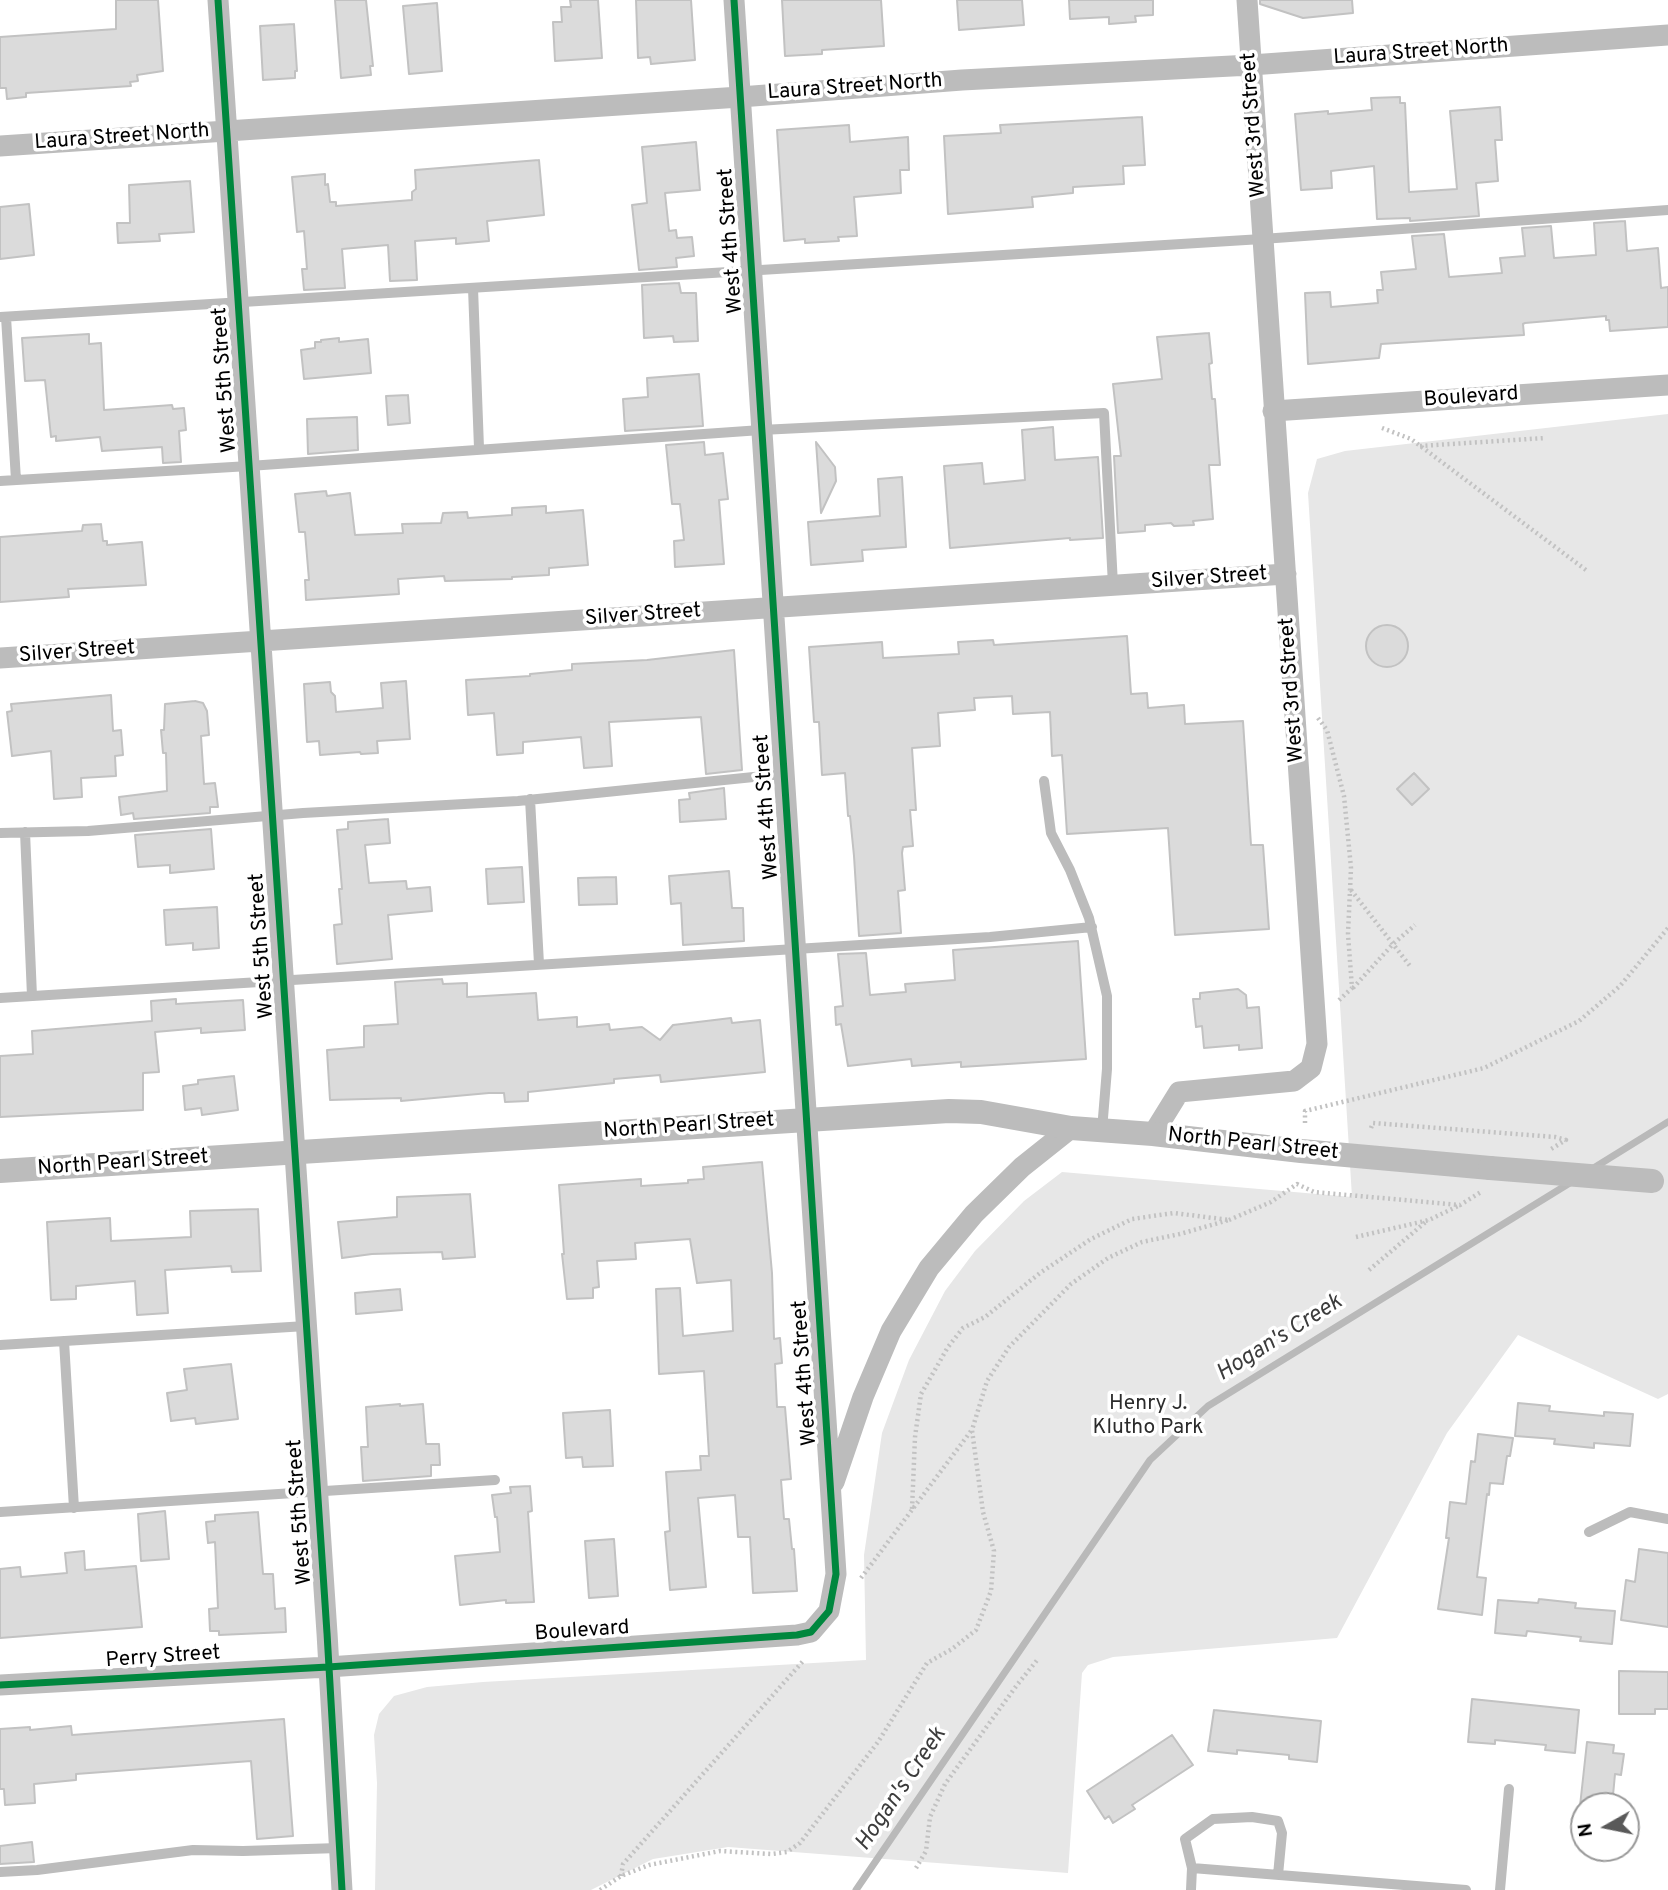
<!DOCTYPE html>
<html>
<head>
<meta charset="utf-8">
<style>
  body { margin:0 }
  #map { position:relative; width:1668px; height:1890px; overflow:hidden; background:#fff; font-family:Overpass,sans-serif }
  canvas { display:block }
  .north { position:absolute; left:1570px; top:1792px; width:70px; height:70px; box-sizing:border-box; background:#fff; border:2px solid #999; border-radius:50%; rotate:261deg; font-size:19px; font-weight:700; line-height:28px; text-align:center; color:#000 }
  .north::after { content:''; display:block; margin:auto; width:24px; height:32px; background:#595959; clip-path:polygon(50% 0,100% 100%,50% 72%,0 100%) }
</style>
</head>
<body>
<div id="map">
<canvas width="1668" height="1890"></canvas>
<div class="north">N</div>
</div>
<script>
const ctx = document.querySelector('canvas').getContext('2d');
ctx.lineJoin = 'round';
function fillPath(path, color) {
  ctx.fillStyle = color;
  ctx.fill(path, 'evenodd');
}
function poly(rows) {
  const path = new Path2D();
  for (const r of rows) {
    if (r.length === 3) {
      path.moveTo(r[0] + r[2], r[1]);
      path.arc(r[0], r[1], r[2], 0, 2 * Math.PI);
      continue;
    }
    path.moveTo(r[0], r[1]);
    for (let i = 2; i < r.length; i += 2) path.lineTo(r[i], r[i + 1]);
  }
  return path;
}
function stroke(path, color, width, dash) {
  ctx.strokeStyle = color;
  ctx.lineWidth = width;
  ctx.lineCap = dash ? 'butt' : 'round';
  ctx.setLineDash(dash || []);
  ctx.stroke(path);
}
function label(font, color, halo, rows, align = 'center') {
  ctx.font = font + ' Overpass,sans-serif';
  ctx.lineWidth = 7;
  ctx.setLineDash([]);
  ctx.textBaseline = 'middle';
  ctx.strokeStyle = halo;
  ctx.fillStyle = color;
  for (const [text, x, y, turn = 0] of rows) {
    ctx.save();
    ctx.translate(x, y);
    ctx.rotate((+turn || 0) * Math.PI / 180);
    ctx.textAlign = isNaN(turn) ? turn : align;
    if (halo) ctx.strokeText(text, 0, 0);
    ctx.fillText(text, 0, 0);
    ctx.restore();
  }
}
fillPath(poly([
  [1668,414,1668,1394,1658,1399,1518,1335,1447,1433,1337,1638,1113,1657,1088,1665,1082,1673,1068,1873,728,1847,653,1859,591,1890,375,1890,377,1783,374,1735,379,1714,394,1696,427,1687,483,1682,866,1660,864,1555,882,1433,909,1360,945,1291,975,1251,1024,1201,1062,1172,1352,1197,1308,493,1317,459,1345,451]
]), '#e7e7e7');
stroke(poly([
  [1592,1169,1668,1122],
  [856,1890,1150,1460,1208,1406,1573,1181]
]), '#b9b9b9', 7);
const building = poly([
  [116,0,158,0,163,71,137,75,138,81,130,82,131,86,26,93,26,97,7,99,6,88,0,88,0,37,116,29,116,0],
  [335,0,366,0,373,66,370,66,371,75,341,78,335,0],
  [570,0,598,0,602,58,555,61,553,22,562,22,561,7,571,7,570,0],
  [636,0,691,0,695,60,651,64,650,57,638,58,636,0],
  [782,0,881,0,884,46,822,50,822,54,785,56,782,0],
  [957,0,1022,0,1024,25,959,30,957,0],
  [1069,0,1153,0,1153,15,1135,16,1136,22,1109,24,1109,17,1070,19,1069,0],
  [1260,0,1352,0,1353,13,1303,18,1260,4,1260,0],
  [437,3,442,71,409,74,403,6,437,3],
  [294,24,297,71,295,71,295,78,263,80,260,26,294,24],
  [1400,97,1400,103,1405,103,1409,192,1457,189,1450,111,1500,107,1502,140,1495,140,1498,181,1476,183,1479,216,1410,221,1410,218,1377,219,1374,166,1331,171,1332,188,1301,190,1295,114,1328,111,1328,114,1372,110,1371,98,1400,97],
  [1142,117,1145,165,1123,166,1124,184,1073,187,1073,193,1032,197,1033,207,948,214,944,136,1001,133,1000,125,1142,117],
  [849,125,850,142,908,137,909,170,900,170,901,193,854,197,857,236,838,237,839,241,805,243,805,239,784,241,777,130,849,125],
  [696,142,700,190,665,193,669,231,676,230,677,238,692,237,694,256,676,258,677,267,639,270,632,205,647,203,642,147,696,142],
  [539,160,544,215,487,221,489,241,456,244,456,238,415,241,417,280,390,281,388,245,342,249,345,288,304,290,302,269,307,269,304,231,297,232,292,177,325,174,325,185,328,184,330,202,336,202,336,206,412,200,412,192,416,189,415,170,539,160],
  [190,181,194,232,159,234,160,241,118,243,117,223,130,223,129,185,190,181],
  [29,204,34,255,0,259,0,207,29,204],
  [1625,221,1627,251,1658,248,1661,288,1668,287,1668,327,1610,331,1609,320,1606,320,1606,316,1525,323,1523,324,1524,335,1381,344,1379,358,1308,364,1305,293,1330,292,1331,307,1378,303,1377,290,1383,290,1381,272,1416,269,1412,236,1444,234,1449,277,1502,273,1500,258,1525,256,1522,228,1551,226,1554,258,1596,255,1594,223,1625,221],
  [679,283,681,293,696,293,698,341,674,342,673,336,644,338,642,285,679,283],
  [1209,333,1212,363,1209,364,1212,399,1215,399,1220,465,1209,465,1213,519,1193,521,1194,525,1174,526,1171,523,1145,525,1145,531,1118,533,1114,456,1121,456,1113,384,1162,379,1157,337,1209,333],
  [89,334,89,344,101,343,104,410,172,405,173,409,184,408,186,430,179,431,181,462,163,463,162,447,102,451,100,437,56,441,56,436,51,437,45,380,25,381,22,338,89,334],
  [339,338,339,342,368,339,371,373,304,379,301,350,315,348,315,342,321,342,321,340,339,338],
  [699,374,703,426,625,431,623,399,648,397,647,378,699,374],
  [408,395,410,423,388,425,386,396,408,395],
  [357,417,358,450,308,454,307,419,357,417],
  [1053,427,1055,460,1098,457,1103,538,1070,540,1070,538,950,548,944,466,982,463,984,484,1025,480,1022,430,1053,427],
  [704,442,705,455,723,453,728,499,719,500,724,564,675,567,674,541,684,540,680,504,672,504,666,445,704,442],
  [816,442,835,467,836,481,821,513,816,442],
  [902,477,906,547,862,550,863,561,811,565,808,522,880,516,878,479,902,477],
  [326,491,327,496,350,493,355,535,403,533,402,524,441,523,443,513,467,512,468,518,512,515,512,508,546,506,546,513,583,510,588,565,549,568,549,575,512,577,512,579,445,581,444,576,398,579,399,594,306,600,305,580,309,580,305,532,299,532,295,494,326,491],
  [101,524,103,541,107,541,107,545,142,542,146,585,68,589,69,597,0,602,0,537,82,531,83,525,101,524],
  [1387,646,21],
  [1127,636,1131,694,1147,693,1148,708,1184,705,1185,724,1243,721,1251,845,1263,845,1269,929,1175,935,1168,828,1067,834,1062,755,1052,756,1050,712,1013,714,1012,696,974,698,975,710,938,713,940,746,912,748,916,810,910,810,913,846,903,847,902,853,905,890,898,891,901,933,859,936,854,856,850,816,848,816,845,773,822,775,819,722,814,722,809,647,882,642,883,658,959,654,958,642,993,640,994,645,1127,636],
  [734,650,742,770,706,774,701,717,609,722,612,766,584,768,581,737,523,742,523,753,497,755,494,713,468,715,466,680,530,676,530,674,572,670,572,664,647,660,734,650],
  [406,681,410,739,377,741,378,753,361,754,360,752,320,755,319,741,307,742,304,684,330,682,331,692,335,696,336,712,383,708,381,683,406,681],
  [111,695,113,731,121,730,123,755,115,756,116,776,81,778,82,797,54,799,51,751,12,756,7,712,12,711,11,704,111,695],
  [195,701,203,703,207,711,209,735,201,736,204,784,215,783,218,807,210,807,210,813,134,819,133,813,121,815,119,797,167,791,166,753,163,753,161,730,164,730,165,704,195,701],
  [1414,773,1429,789,1412,805,1397,789,1414,773],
  [724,788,726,819,680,822,679,800,690,799,689,793,724,788],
  [388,819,390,843,365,845,369,883,406,881,407,889,430,887,432,911,388,915,392,959,337,964,334,925,342,924,339,889,342,889,337,830,348,829,348,822,388,819],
  [211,829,214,869,170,873,170,865,138,867,135,835,211,829],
  [522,867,524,902,488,904,486,869,522,867],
  [729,871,732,908,743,908,744,941,683,945,681,903,671,904,669,876,729,871],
  [616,877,617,904,579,905,578,878,616,877],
  [217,907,219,948,193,950,193,943,166,945,164,910,217,907],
  [1078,941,1086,1059,961,1067,961,1062,912,1066,911,1059,848,1066,841,1024,836,1025,835,1007,843,1006,838,954,866,953,870,995,906,992,905,984,955,980,953,950,1078,941],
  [442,979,443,984,467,983,467,997,536,993,538,1020,577,1017,577,1027,609,1024,610,1030,642,1027,660,1040,673,1025,731,1018,732,1023,760,1020,765,1072,661,1082,660,1075,614,1079,614,1083,528,1092,528,1101,505,1102,504,1093,489,1093,401,1101,401,1098,330,1100,327,1050,364,1047,364,1026,398,1024,395,982,442,979],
  [1238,989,1246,995,1247,1008,1259,1007,1262,1048,1239,1050,1239,1045,1204,1048,1202,1026,1196,1027,1193,999,1200,999,1200,993,1238,989],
  [176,999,176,1004,243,1000,245,1030,201,1033,201,1028,155,1032,159,1072,143,1073,143,1110,0,1117,0,1056,33,1054,32,1031,152,1021,151,1001,176,999],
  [234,1076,238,1110,202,1115,201,1108,185,1110,183,1086,198,1084,198,1080,234,1076],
  [762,1162,772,1273,774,1339,780,1338,782,1363,775,1364,777,1407,785,1407,791,1479,781,1480,784,1519,789,1519,792,1549,794,1549,797,1591,753,1593,750,1537,738,1537,735,1495,698,1498,706,1587,670,1590,665,1532,670,1531,666,1472,701,1470,700,1456,709,1456,704,1371,659,1374,656,1289,680,1288,683,1336,733,1331,731,1280,697,1283,690,1239,635,1243,636,1259,597,1261,599,1287,593,1288,593,1298,567,1299,562,1254,564,1254,559,1185,641,1179,641,1186,688,1183,688,1180,704,1179,703,1167,762,1162],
  [470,1194,475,1257,443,1259,442,1252,372,1254,342,1258,338,1222,397,1217,397,1197,470,1194],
  [258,1209,261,1271,232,1272,231,1266,165,1270,168,1313,137,1315,135,1281,76,1286,76,1299,51,1300,47,1222,110,1218,111,1241,191,1237,190,1211,258,1209],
  [400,1289,402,1310,356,1314,355,1293,400,1289],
  [231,1364,238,1419,196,1424,195,1418,171,1421,167,1393,187,1390,184,1369,231,1364],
  [1518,1403,1550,1406,1549,1411,1604,1416,1604,1412,1633,1414,1630,1446,1594,1443,1594,1448,1554,1444,1555,1439,1515,1436,1518,1403],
  [400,1404,400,1406,423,1404,426,1444,439,1444,440,1465,431,1465,431,1476,363,1481,361,1447,368,1447,366,1407,400,1404],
  [610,1410,613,1466,583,1467,582,1457,566,1458,563,1413,610,1410],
  [1478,1434,1513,1438,1510,1456,1507,1456,1503,1484,1490,1483,1489,1495,1487,1494,1477,1577,1486,1578,1482,1615,1438,1609,1449,1538,1446,1538,1450,1502,1466,1504,1471,1461,1475,1462,1478,1434],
  [530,1486,532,1511,528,1512,534,1602,506,1603,506,1600,460,1605,455,1556,500,1552,497,1517,495,1517,492,1495,511,1493,510,1487,530,1486],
  [165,1511,169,1559,141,1561,138,1514,165,1511],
  [258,1512,263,1574,273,1574,275,1609,285,1608,286,1632,219,1635,219,1631,210,1631,209,1609,218,1608,215,1542,208,1543,206,1522,215,1521,215,1515,258,1512],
  [614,1539,618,1596,589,1598,585,1541,614,1539],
  [1639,1549,1668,1553,1668,1627,1621,1620,1626,1580,1635,1582,1639,1549],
  [84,1551,85,1570,136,1566,142,1627,0,1638,0,1569,20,1567,21,1577,67,1573,65,1553,84,1551],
  [1539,1599,1576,1603,1575,1608,1615,1611,1612,1644,1580,1641,1581,1637,1527,1631,1526,1636,1495,1633,1498,1600,1538,1603,1539,1599],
  [1619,1671,1668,1672,1668,1709,1655,1709,1655,1714,1619,1714,1619,1671],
  [1472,1699,1579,1710,1575,1753,1545,1750,1546,1745,1495,1740,1495,1744,1468,1742,1472,1699],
  [1214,1710,1321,1721,1317,1762,1289,1759,1289,1755,1237,1750,1237,1754,1208,1751,1214,1710],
  [284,1719,293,1836,257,1839,251,1761,76,1774,76,1780,34,1784,35,1803,5,1805,4,1789,0,1789,0,1729,30,1727,30,1730,71,1726,72,1735,284,1719],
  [1172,1735,1193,1765,1132,1805,1135,1809,1113,1823,1109,1816,1105,1819,1087,1791,1172,1735],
  [1587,1742,1614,1745,1613,1753,1624,1754,1621,1775,1615,1774,1612,1806,1580,1806,1587,1742],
  [32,1842,34,1862,0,1864,0,1846,32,1842]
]);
fillPath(building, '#dbdbdb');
stroke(building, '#c2c2c2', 2);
stroke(poly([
  [1382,428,1411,439,1586,570],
  [1420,446,1545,438],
  [1318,718,1327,730,1344,796,1351,868,1348,934,1352,988,1337,1002],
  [1351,890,1410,966],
  [1353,988,1393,944,1415,925],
  [1305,1123,1305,1111,1484,1068,1579,1021,1620,986,1668,928],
  [1371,1128,1373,1123,1555,1137,1566,1140,1551,1149],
  [1229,1220,1271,1202,1297,1184,1314,1192,1460,1205,1481,1192],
  [1356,1237,1429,1220,1460,1205],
  [1369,1270,1428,1220],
  [861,1578,971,1431],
  [916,1868,926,1851,930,1817,945,1784,1017,1685,1038,1659],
  [621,1876,623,1864,804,1660],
  [600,1890,621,1876,649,1865,720,1851,771,1854,787,1852,800,1843,878,1742,927,1663,952,1649,976,1630,991,1591,994,1551,983,1512,972,1430,987,1381,1009,1347,1071,1284,1108,1258,1142,1242,1180,1234,1229,1220,1174,1213,1132,1219,1091,1239,1040,1273,985,1317,963,1328,948,1347,921,1394,915,1437,912,1510]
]), '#c2c2c2', 4.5, [2, 3.5]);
stroke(poly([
  [473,288,479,448],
  [0,317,1262,239,1668,210],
  [6,317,16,480],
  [0,481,249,466,761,430,1104,413,1113,585],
  [1044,781,1051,833,1070,870,1089,918,1107,996,1107,1069,1102,1130],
  [530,799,539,964],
  [25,832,32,996],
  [0,833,88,831,303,813,518,801,783,774],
  [0,998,990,937,1092,927],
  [64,1341,74,1508],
  [0,1345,306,1326],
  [0,1512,495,1480],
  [1589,1532,1630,1512,1668,1519],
  [1192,1868,1185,1839,1213,1819,1252,1817,1278,1821,1282,1833,1278,1875],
  [0,1872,37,1870,193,1850,243,1851,339,1848],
  [1191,1890,1192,1868,1466,1890],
  [1500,1890,1509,1789]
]), '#bcbcbc', 10);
stroke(poly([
  [218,0,327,1633,342,1890],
  [0,146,740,97,962,80,1251,65,1668,35],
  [1273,411,1668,385],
  [0,658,1286,574],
  [1153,1134,1179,1092,1294,1081,1311,1068,1317,1044,1247,0],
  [834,1482,863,1397,891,1331,929,1268,974,1214,1022,1167,1071,1128],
  [0,1685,328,1667,797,1635,811,1632,829,1611,836,1574,734,0]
]), '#bcbcbc', 21);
stroke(poly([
  [0,1171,949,1111,981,1112,1071,1128,1153,1134,1301,1151,1490,1168]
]), '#bcbcbc', 24);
stroke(poly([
  [1490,1168,1652,1181]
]), '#bcbcbc', 24);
stroke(poly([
  [218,0,327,1633,342,1890],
  [0,1685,328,1667,797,1635,811,1632,829,1611,836,1574,734,0]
]), '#00873e', 7);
label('21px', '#000', '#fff', [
  ["Laura Street North",1421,53,-4],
  ["Laura Street North",855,88,-4],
  ["West 3rd Street",1255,125,-94],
  ["Laura Street North",122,138,-4],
  ["West 4th Street",732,241,-94],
  ["West 5th Street",226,380,-94],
  ["Boulevard",1471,398,-4],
  ["Silver Street",1209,579,-4],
  ["Silver Street",643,616,-4],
  ["Silver Street",77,653,-4],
  ["West 3rd Street",1293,690,-94],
  ["West 4th Street",768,807,-94],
  ["West 5th Street",263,946,-94],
  ["North Pearl Street",689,1127,-4],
  ["North Pearl Street",1253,1145,6],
  ["North Pearl Street",123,1164,-4],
  ["West 4th Street",806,1373,-94],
  ["West 5th Street",301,1512,-94],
  ["Boulevard",582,1632,-4],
  ["Perry Street",163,1658,-4]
]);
label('21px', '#2b2b2b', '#fff', [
  ["Henry J.",1148,1405],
  ["Klutho Park",1148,1429]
]);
label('italic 23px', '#3c3c3c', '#fff', [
  ["Hogan's Creek",1280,1339,-32],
  ["Hogan's Creek",902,1790,-56]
]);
</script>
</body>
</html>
